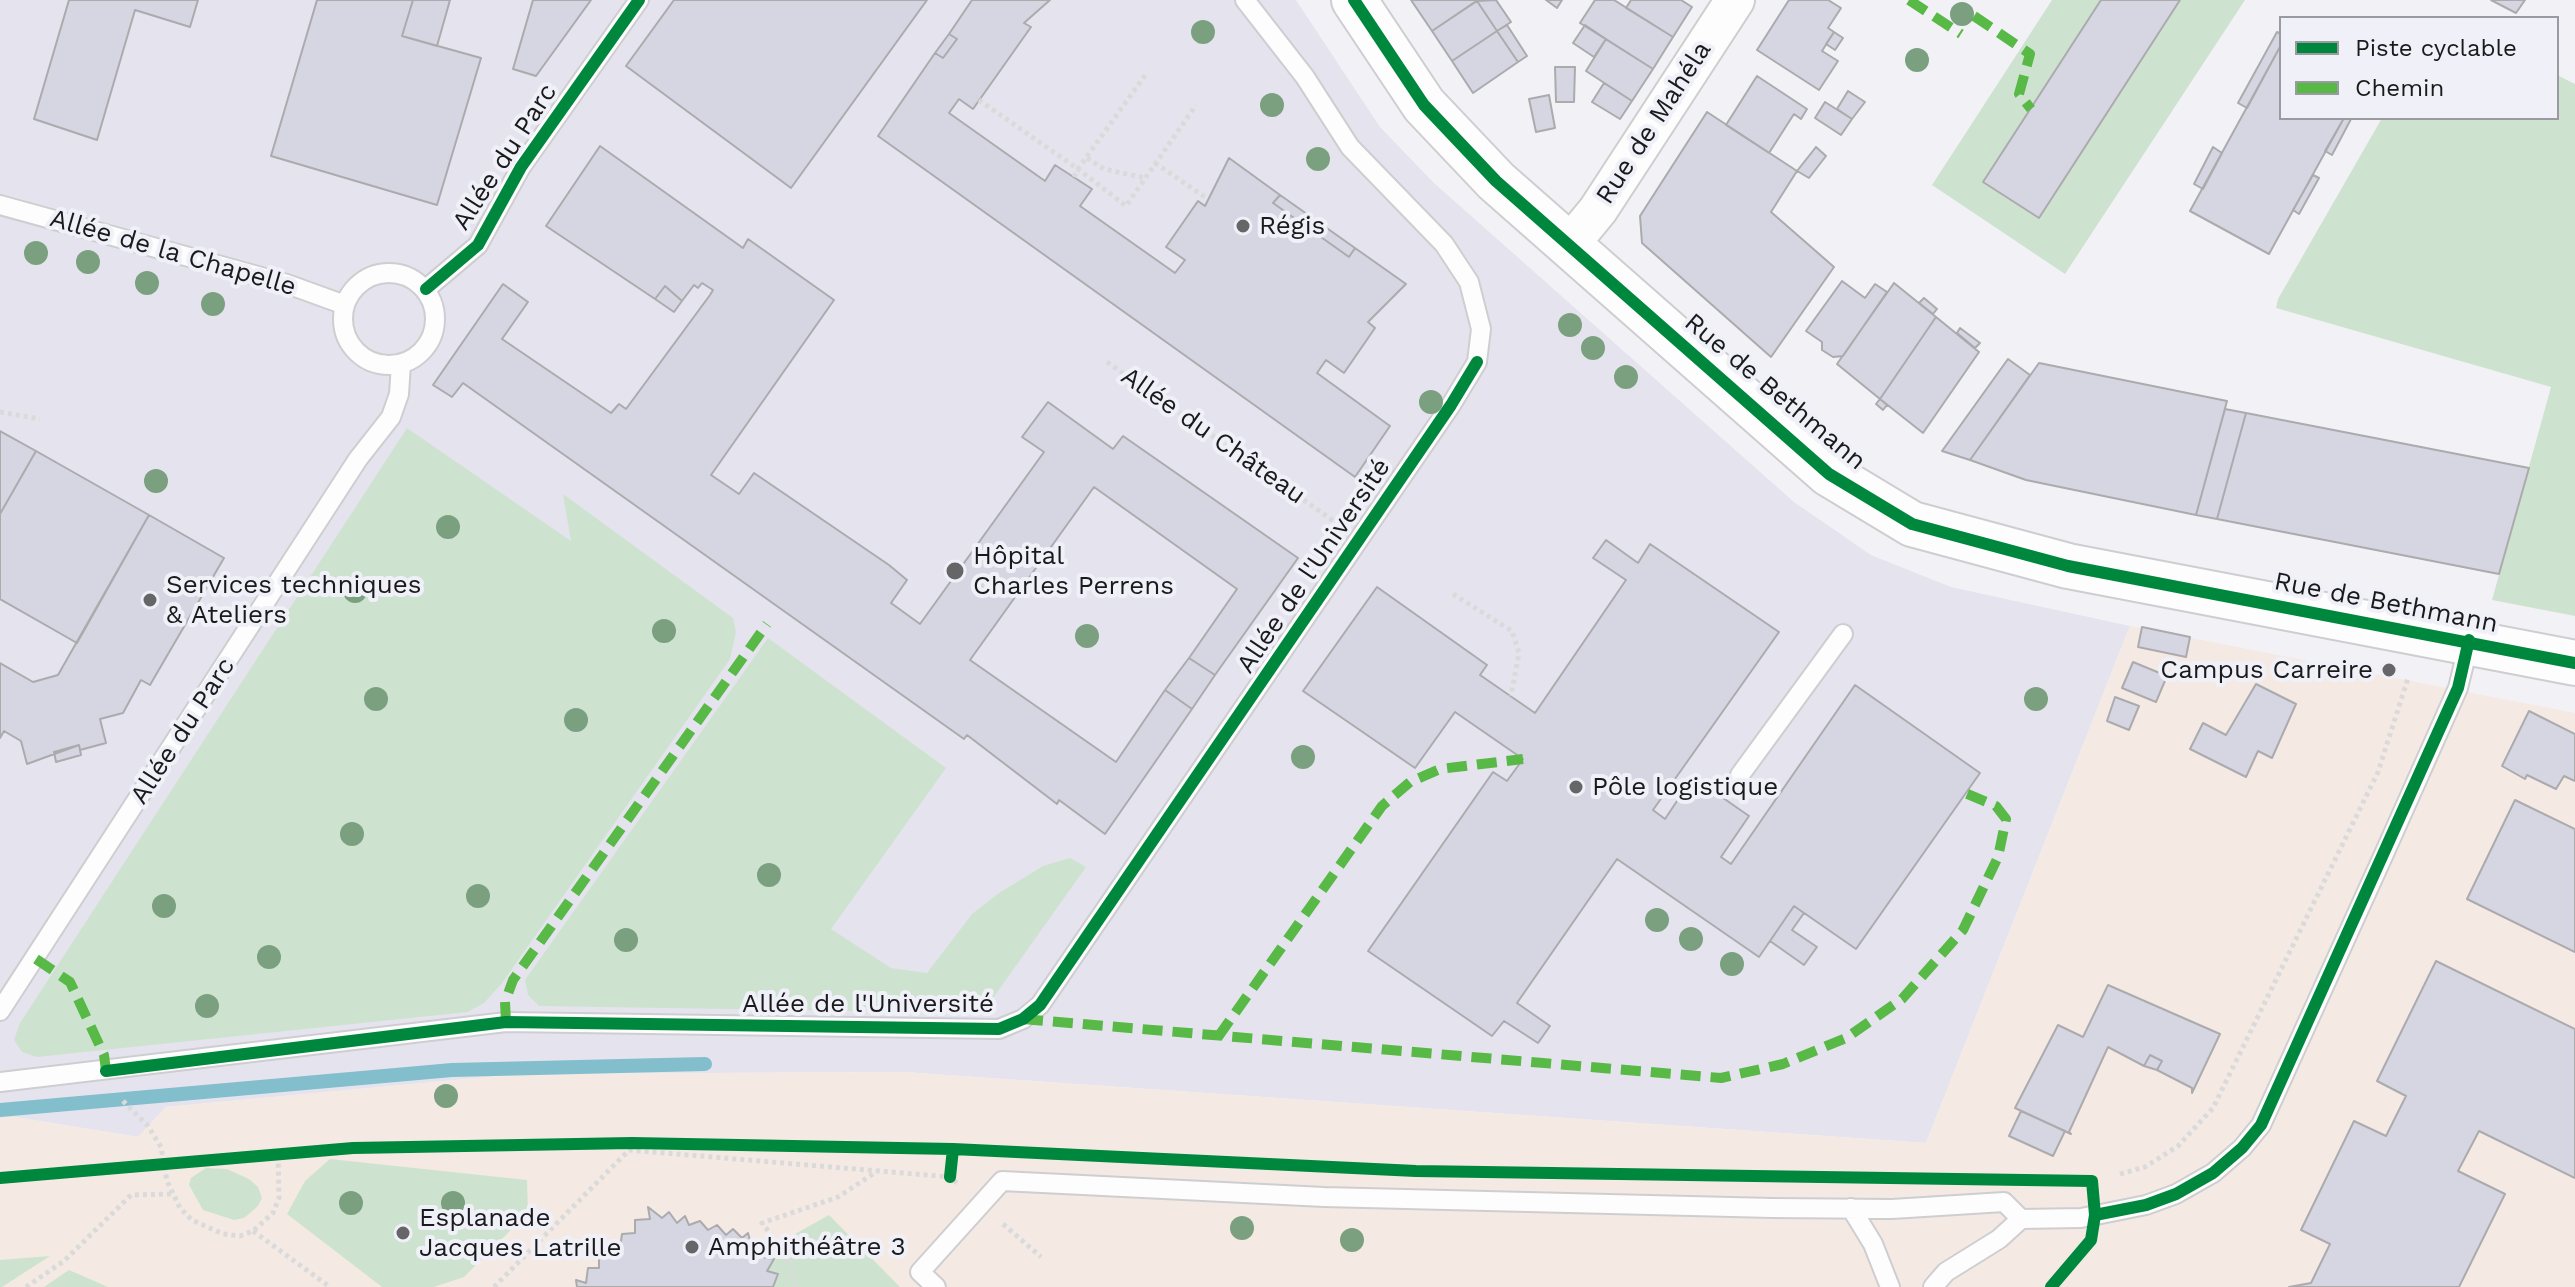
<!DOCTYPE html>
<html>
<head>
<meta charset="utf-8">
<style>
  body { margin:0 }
  #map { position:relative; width:2575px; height:1287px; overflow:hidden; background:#f2f2f6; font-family:"Work Sans",sans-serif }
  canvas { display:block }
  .legend { position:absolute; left:2279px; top:16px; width:280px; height:104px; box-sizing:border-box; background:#f0f0f8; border:2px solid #9a9aa0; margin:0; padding:10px 14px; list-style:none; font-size:24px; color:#1a1a1c }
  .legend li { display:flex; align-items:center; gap:16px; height:40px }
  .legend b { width:40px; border:2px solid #9a9aa0 }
</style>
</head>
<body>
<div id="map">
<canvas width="2575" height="1287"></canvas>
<ul class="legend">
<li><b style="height:10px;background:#00873e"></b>Piste cyclable</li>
<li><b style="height:10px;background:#58b947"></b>Chemin</li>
</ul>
</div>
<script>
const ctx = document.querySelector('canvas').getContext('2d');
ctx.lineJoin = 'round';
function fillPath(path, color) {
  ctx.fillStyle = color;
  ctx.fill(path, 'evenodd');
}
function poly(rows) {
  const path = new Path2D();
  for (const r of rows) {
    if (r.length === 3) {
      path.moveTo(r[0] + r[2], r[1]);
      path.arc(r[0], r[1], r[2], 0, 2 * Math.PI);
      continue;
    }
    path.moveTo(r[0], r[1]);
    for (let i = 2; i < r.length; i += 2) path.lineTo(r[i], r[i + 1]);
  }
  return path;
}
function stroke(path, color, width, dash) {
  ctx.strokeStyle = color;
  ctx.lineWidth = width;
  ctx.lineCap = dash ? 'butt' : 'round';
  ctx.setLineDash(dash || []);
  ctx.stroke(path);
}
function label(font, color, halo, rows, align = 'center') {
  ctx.font = font + ' "Work Sans",sans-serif';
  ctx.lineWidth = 8;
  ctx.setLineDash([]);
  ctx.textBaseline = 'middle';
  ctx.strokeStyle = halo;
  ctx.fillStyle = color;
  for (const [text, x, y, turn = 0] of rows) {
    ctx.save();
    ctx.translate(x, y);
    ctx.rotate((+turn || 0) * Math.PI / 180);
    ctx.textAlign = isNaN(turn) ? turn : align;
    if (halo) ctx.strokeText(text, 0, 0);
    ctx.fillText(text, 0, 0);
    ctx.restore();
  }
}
fillPath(poly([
  [0,0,1296,0,1380,127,1434,183,1794,502,1871,555,1951,587,2130,626,1926,1143,903,1072,520,1074,166,1107,138,1137,15,1117,0,1118]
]), '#e5e4ee');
fillPath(poly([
  [2130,626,2575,713,2575,1287,0,1287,0,1118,15,1117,138,1137,166,1107,520,1074,903,1072,1926,1143]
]), '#f4eae3');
fillPath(poly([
  [2052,0,2245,0,2065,274,1932,185],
  [2557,75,2575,84,2575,616,2492,600,2551,387,2276,308,2278,299,2382,118,2557,118],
  [407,428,571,541,563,494,733,618,736,632,730,659,502,983,484,1003,468,1012,37,1057,22,1052,14,1040,20,1023],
  [768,638,946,768,831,929,891,968,927,973,972,914,999,893,1043,866,1070,858,1086,867,986,1008,969,1013,539,1006,528,995,525,980],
  [330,1159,527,1180,528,1213,464,1277,434,1287,382,1287,287,1214,305,1181],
  [206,1168,227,1169,249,1179,258,1187,262,1198,258,1206,244,1218,234,1220,203,1210,189,1185,191,1178],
  [829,1215,900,1287,700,1287],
  [50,1256,2,1287,0,1287,0,1260],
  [69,1270,108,1287,44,1287]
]), '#cee3cf');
stroke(poly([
  [0,1110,452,1070,705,1064]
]), '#83becd', 14);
const building = poly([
  [69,0,198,0,190,27,135,10,97,140,34,119,69,0],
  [317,0,413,0,402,36,481,58,437,205,271,156,317,0],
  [413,0,450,0,437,46,402,36,413,0],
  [533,0,591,0,536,76,513,69,533,0],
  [674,0,927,0,791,188,626,66,674,0],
  [972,0,1050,0,1024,23,1031,27,973,109,959,99,949,113,1045,181,1055,165,1092,189,1080,206,1175,273,1185,260,1166,247,1198,201,1205,206,1229,158,1280,195,1273,203,1349,257,1355,248,1406,284,1368,322,1375,328,1344,373,1326,360,1317,373,1390,426,1355,477,878,136,935,53,943,58,957,39,949,34,972,0],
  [1411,0,1478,0,1432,31,1411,0],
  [1496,0,1511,22,1497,31,1477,1,1496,0],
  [1546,0,1562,0,1557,8,1546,0],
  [1595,0,1614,0,1673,37,1653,69,1580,23,1595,0],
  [1631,0,1681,0,1692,7,1673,37,1626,8,1631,0],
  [1789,0,1828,0,1841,8,1828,28,1834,32,1822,51,1838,61,1819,90,1757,50,1789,0],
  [2101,0,2180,0,2039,218,1983,182,2101,0],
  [2491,0,2525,0,2516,13,2491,0],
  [1477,1,1497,31,1452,61,1432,31,1477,1],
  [1507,25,1527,56,1518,62,1497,31,1507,25],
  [1585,25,1606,39,1594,57,1573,43,1585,25],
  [1497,31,1518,62,1473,93,1452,61,1497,31],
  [1834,32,1843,38,1835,50,1826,44,1834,32],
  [2277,32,2281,34,2281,45,2247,108,2238,103,2277,32],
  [949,34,957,39,943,58,935,53,949,34],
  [1606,39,1653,69,1632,101,1586,71,1606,39],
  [2281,45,2281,118,2344,118,2269,254,2190,211,2281,45],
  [1555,67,1575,67,1574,102,1556,102,1555,67],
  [1757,76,1807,109,1801,119,1794,114,1769,153,1726,125,1757,76],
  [1604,83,1632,101,1620,119,1592,102,1604,83],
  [1848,91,1865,102,1852,119,1837,109,1848,91],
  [1549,95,1555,128,1536,132,1529,99,1549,95],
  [1825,102,1852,119,1841,135,1815,118,1825,102],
  [1707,112,1797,171,1771,212,1834,267,1771,357,1642,243,1640,216,1707,112],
  [2344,118,2351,119,2332,155,2325,151,2344,118],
  [600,146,743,248,748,239,834,300,711,475,739,494,754,473,889,565,907,580,891,603,920,624,1044,452,1022,437,1048,402,1113,449,1123,436,1298,558,1215,675,1189,658,1237,589,1094,487,970,660,1116,762,1165,690,1192,709,1105,834,1059,800,1057,804,967,735,964,739,463,383,452,397,433,385,503,284,528,302,502,339,611,413,619,404,626,409,710,295,713,290,702,283,698,288,694,285,682,301,665,286,655,299,546,226,600,146],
  [1816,147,1826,156,1809,178,1797,171,1816,147],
  [2213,147,2222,153,2203,189,2194,184,2213,147],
  [2313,175,2319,178,2299,214,2293,210,2313,175],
  [1280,195,1355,248,1349,257,1273,203,1280,195],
  [1842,281,1865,298,1875,284,1887,292,1843,356,1833,357,1822,350,1822,342,1806,331,1842,281],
  [1894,283,1936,317,1880,399,1837,364,1894,283],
  [665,286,682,301,674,312,655,299,665,286],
  [1924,298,1937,309,1933,314,1919,303,1924,298],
  [1936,317,1979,352,1923,433,1880,399,1936,317],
  [1960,328,1980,343,1975,348,1957,333,1960,328],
  [2008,359,2030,375,1970,460,1942,451,2008,359],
  [2039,363,2227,401,2196,515,2026,480,1970,460,2039,363],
  [1880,399,1887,405,1883,410,1876,404,1880,399],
  [2225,409,2246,413,2217,519,2196,515,2225,409],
  [2246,413,2529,468,2499,574,2217,519,2246,413],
  [0,431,36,451,0,514,0,431],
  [36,451,149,515,77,643,0,599,0,514,36,451],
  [149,515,224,558,150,685,141,680,123,713,100,719,106,743,80,750,79,745,27,764,21,741,4,731,0,738,0,663,33,682,58,675,149,515],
  [1606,540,1638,563,1650,544,1779,632,1653,810,1665,819,1693,777,1749,816,1721,857,1731,864,1855,685,1980,773,1856,949,1794,906,1759,957,1617,859,1517,1003,1550,1026,1538,1043,1504,1021,1492,1036,1368,951,1493,772,1507,781,1523,759,1455,712,1415,768,1303,691,1377,587,1487,665,1480,675,1535,713,1626,580,1593,558,1606,540],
  [2142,627,2190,637,2186,657,2138,647,2142,627],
  [1189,658,1215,675,1192,709,1165,690,1189,658],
  [2133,662,2167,676,2156,702,2122,688,2133,662],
  [2256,684,2296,704,2272,758,2258,751,2246,777,2190,749,2203,723,2226,735,2256,684],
  [2115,697,2139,706,2129,730,2107,721,2115,697],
  [2529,711,2575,734,2575,781,2564,776,2556,789,2527,775,2525,779,2502,766,2529,711],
  [79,745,81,755,56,762,54,752,79,745],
  [2515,800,2575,829,2575,952,2467,899,2515,800],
  [1794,906,1804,913,1792,930,1817,947,1804,965,1770,941,1794,906],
  [2436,961,2575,1029,2575,1178,2479,1131,2458,1171,2505,1194,2459,1287,2289,1287,2311,1283,2330,1244,2301,1230,2354,1121,2386,1136,2406,1096,2377,1081,2436,961],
  [2108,985,2220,1034,2192,1093,2192,1088,2157,1070,2162,1061,2150,1055,2144,1066,2108,1047,2069,1132,2071,1134,2015,1108,2058,1025,2083,1037,2108,985],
  [2150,1055,2162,1061,2157,1070,2144,1066,2150,1055],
  [2021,1111,2065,1131,2053,1156,2009,1136,2021,1111],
  [648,1207,662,1218,669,1212,677,1223,685,1216,689,1225,700,1221,708,1230,717,1225,726,1235,733,1229,742,1238,748,1233,751,1244,763,1246,762,1257,774,1259,767,1271,778,1274,773,1287,577,1287,576,1280,586,1283,588,1268,599,1268,599,1257,611,1257,610,1246,620,1248,622,1234,635,1233,635,1220,650,1219,648,1207]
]);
fillPath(building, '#d6d5e2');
stroke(building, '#ababae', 2);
const lane = poly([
  [0,205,287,284,345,305],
  [389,319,46],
  [426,289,478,245,521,167,639,0],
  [1740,775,1843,634],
  [0,1011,358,459,391,417,399,394,401,364],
  [0,1082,506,1022,999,1029,1023,1019,1040,1005,1451,405,1477,362,1481,329,1469,282,1444,244,1350,147,1305,77,1245,0],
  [1851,1208,1873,1244,1890,1287],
  [936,1287,920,1272,1002,1181,1324,1197,1772,1208,1892,1209,2004,1202,2021,1219],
  [1933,1287,1946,1272,1999,1239,2021,1219,2081,1218,2146,1205,2176,1194,2213,1173,2242,1148,2261,1125,2384,854,2458,688,2469,643]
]);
const street = poly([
  [1570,244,1598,210,1735,0]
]);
const secondary = poly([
  [1354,0,1424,105,1496,181,1829,474,1912,524,2068,566,2575,663]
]);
stroke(lane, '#ceced1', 22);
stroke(street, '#ceced1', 42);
stroke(secondary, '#ceced1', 48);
stroke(poly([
  [979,100,1078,169,1146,74],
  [1087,158,1104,169,1145,178],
  [1155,163,1208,199],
  [1074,177,1078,169,1126,206,1196,105],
  [1107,362,1335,522],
  [0,412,40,419],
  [1453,594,1512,631,1519,653,1511,696],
  [123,1101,148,1126,161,1147,167,1181,180,1208,192,1220,223,1234,240,1236,253,1231,273,1213,279,1198,278,1153],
  [2120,1174,2145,1167,2178,1146,2213,1108,2378,772,2408,678],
  [1003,1224,1041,1257],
  [253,1231,330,1287],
  [26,1287,64,1261,131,1195,172,1194],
  [494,1287,629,1150,950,1177,957,1183],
  [796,1287,787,1255,762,1223,838,1197,876,1172]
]), '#dadadb', 5, [4, 4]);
stroke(lane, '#fdfdfe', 18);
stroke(street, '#fdfdfe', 38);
stroke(secondary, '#fdfdfe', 44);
stroke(poly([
  [1909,0,1961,34],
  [1974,16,2030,54,2019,94,2031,109],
  [36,959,70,982,104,1055,106,1071],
  [1023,1019,1721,1078,1783,1064,1846,1038,1902,999,1963,930,1998,857,2006,819,1996,806,1965,793],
  [506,1022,505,1002,513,980,767,624],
  [1218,1037,1382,806,1410,782,1440,769,1523,759]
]), '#58b947', 10, [20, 10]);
stroke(poly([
  [1354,0,1424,105,1496,181,1829,474,1912,524,2068,566,2575,663],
  [426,289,478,245,521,167,639,0],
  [106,1071,506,1022,999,1029,1023,1019,1040,1005,1451,405,1477,362],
  [950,1177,953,1149,1416,1171,2092,1181,2095,1215,2091,1240,2051,1287],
  [0,1178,353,1148,632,1143,953,1149],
  [2095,1215,2146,1205,2176,1194,2213,1173,2242,1148,2261,1125,2458,688,2469,640]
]), '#00873e', 12);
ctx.fillStyle = '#7ba080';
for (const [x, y] of [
  [1962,14],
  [1203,32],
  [1917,60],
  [1272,105],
  [1318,159],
  [36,253],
  [88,262],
  [147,283],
  [213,304],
  [1570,325],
  [1593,348],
  [1626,377],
  [1431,402],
  [156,481],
  [448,527],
  [355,591],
  [664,631],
  [1087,636],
  [376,699],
  [2036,699],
  [576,720],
  [1303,757],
  [352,834],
  [769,875],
  [478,896],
  [164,906],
  [1657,920],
  [1691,939],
  [626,940],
  [269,957],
  [1732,964],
  [207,1006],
  [446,1096],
  [351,1203],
  [453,1203],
  [1242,1228],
  [1352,1240]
]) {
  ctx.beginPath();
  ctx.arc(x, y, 12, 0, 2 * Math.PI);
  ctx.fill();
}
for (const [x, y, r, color] of [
  [1243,226,8,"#666668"],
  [955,571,10,"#666668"],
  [150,600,8,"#666668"],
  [2389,670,8,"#666668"],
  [1576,787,8,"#666668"],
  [403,1233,8,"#666668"],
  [692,1247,8,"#666668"]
]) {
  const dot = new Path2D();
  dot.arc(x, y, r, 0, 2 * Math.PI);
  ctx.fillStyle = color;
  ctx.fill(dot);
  stroke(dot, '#f0f0f8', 3);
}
label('26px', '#1a1a1c', '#f0f0f8', [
  ["Rue de Mahéla",1654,123,-57],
  ["Allée du Parc",505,157,-57],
  ["Allée de la Chapelle",173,253,16],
  ["Rue de Bethmann",1775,392,40],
  ["Allée du Château",1213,436,35],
  ["Allée de l'Université",1314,566,-56],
  ["Rue de Bethmann",2386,603,11],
  ["Allée du Parc",183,731,-57],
  ["Allée de l'Université",868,1004]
]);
label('26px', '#1a1a1c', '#f0f0f8', [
  ["Régis",1259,226],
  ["Hôpital",973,556],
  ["Charles Perrens",973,586],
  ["Services techniques",166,585],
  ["& Ateliers",166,615],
  ["Campus Carreire",2373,670,"right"],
  ["Pôle logistique",1592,787],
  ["Esplanade",419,1218],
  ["Jacques Latrille",419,1248],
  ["Amphithéâtre 3",708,1247]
], 'left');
</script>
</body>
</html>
